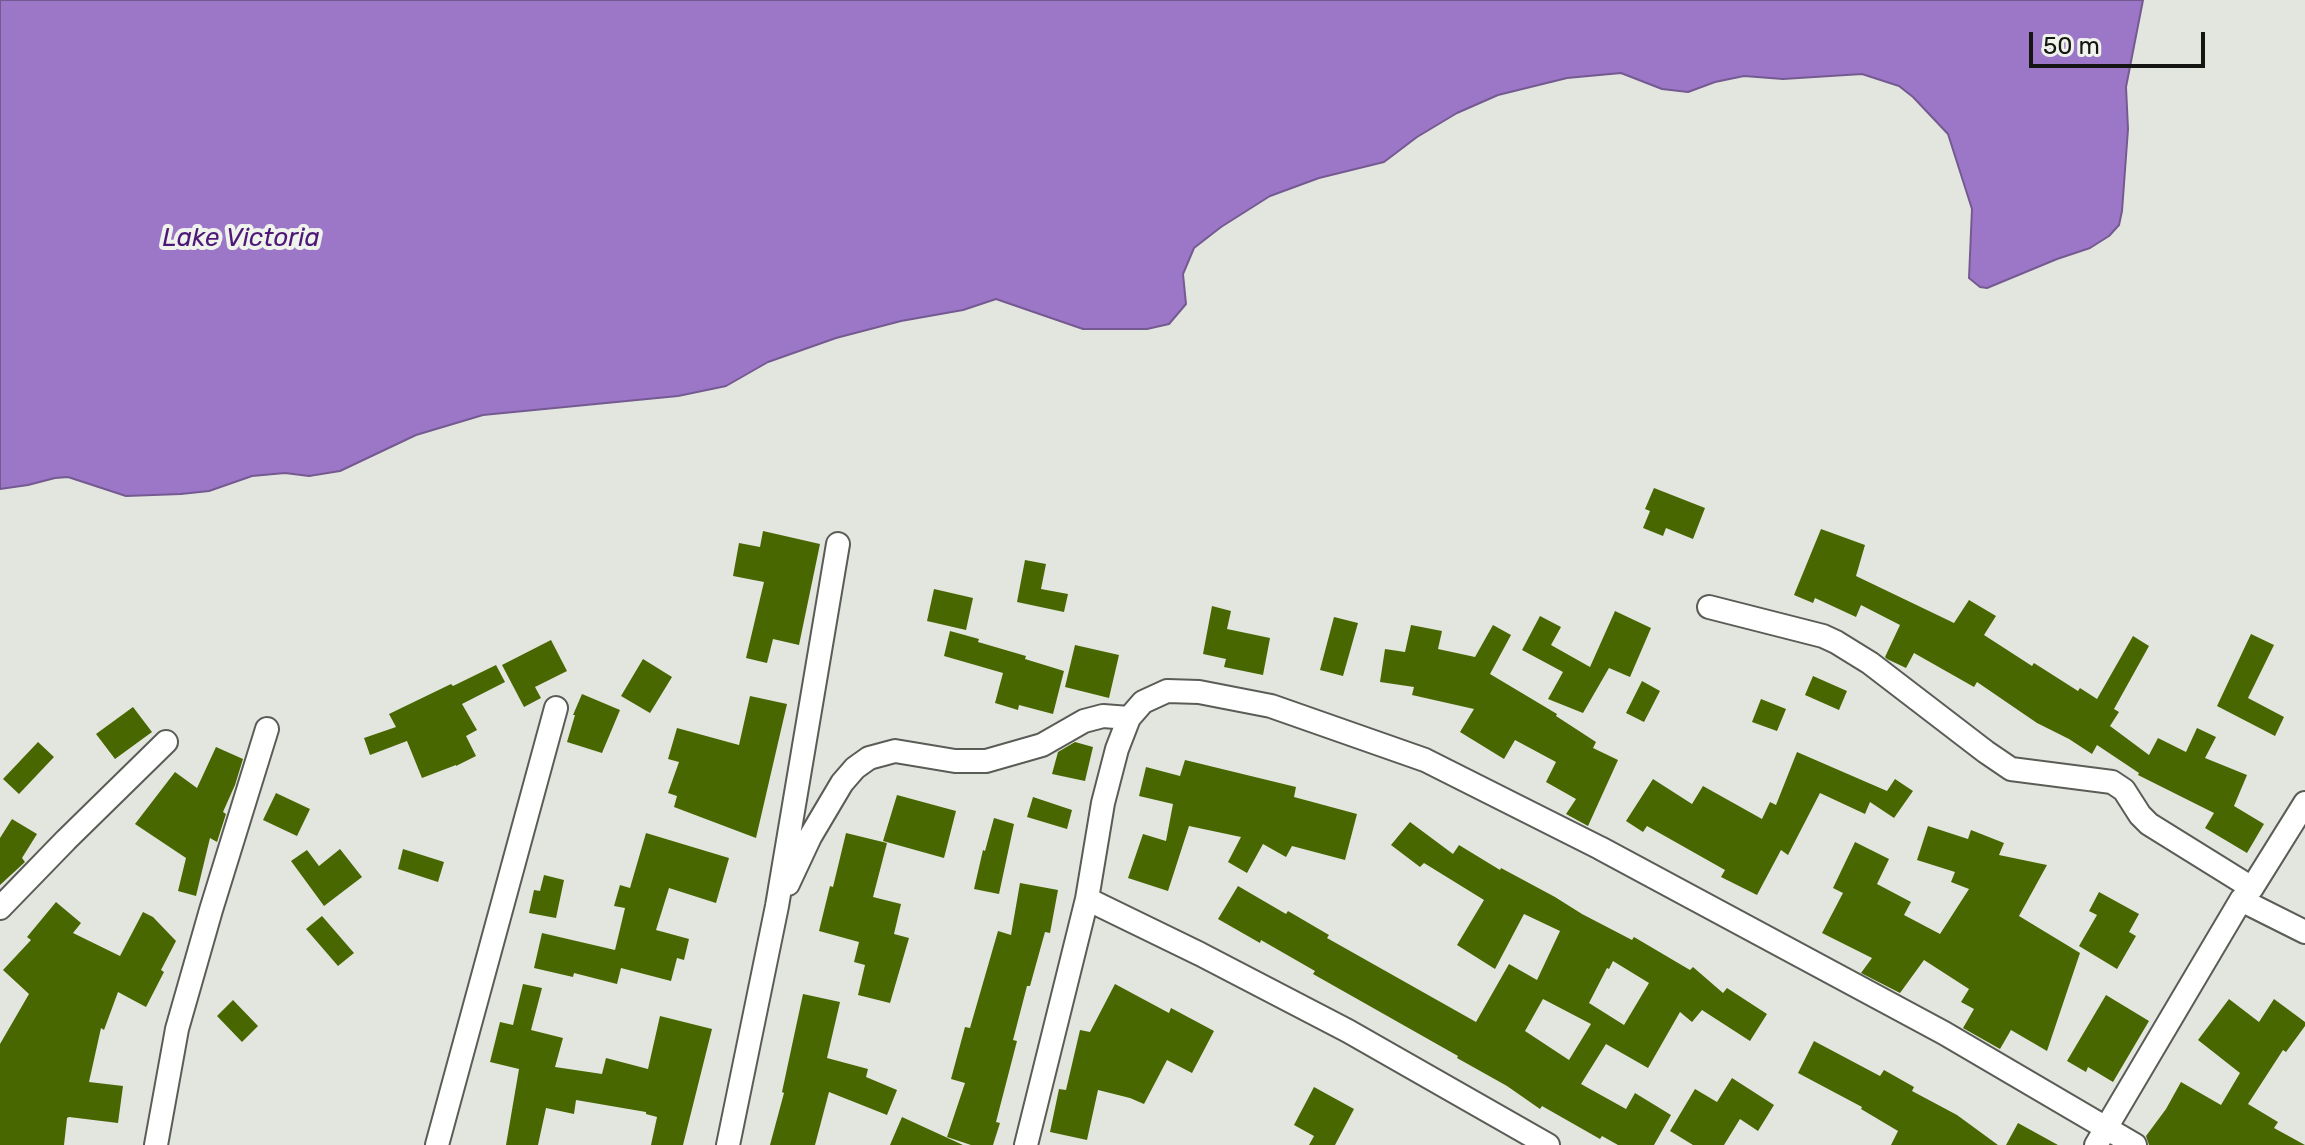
<!DOCTYPE html>
<html>
<head>
<meta charset="utf-8">
<style>
  body { margin:0 }
  #map { position:relative; width:2305px; height:1145px; overflow:hidden; background:#e3e6df; font-family:Rubik,sans-serif }
  canvas { display:block }
  .scale { position:absolute; left:2029px; top:32px; width:176px; height:36px; box-sizing:border-box; border:4px solid #151614; border-top:0; padding-left:10px; font-size:24px; line-height:28px; white-space:nowrap; color:#151614; -webkit-text-stroke:6px #f0f3ec; paint-order:stroke }
</style>
</head>
<body>
<div id="map">
<canvas width="2305" height="1145"></canvas>
<div class="scale">50 m</div>
</div>
<script>
const ctx = document.querySelector('canvas').getContext('2d');
ctx.lineJoin = 'round';
function fillPath(path, color) {
  ctx.fillStyle = color;
  ctx.fill(path, 'evenodd');
}
function poly(rows) {
  const path = new Path2D();
  for (const r of rows) {
    path.moveTo(r[0], r[1]);
    for (let i = 2; i < r.length; i += 2) path.lineTo(r[i], r[i + 1]);
  }
  return path;
}
function stroke(path, color, width, dash) {
  ctx.strokeStyle = color;
  ctx.lineWidth = width;
  ctx.lineCap = dash ? 'butt' : 'round';
  ctx.setLineDash(dash || []);
  ctx.stroke(path);
}
function label(font, color, halo, rows, align = 'center') {
  ctx.font = font + ' Rubik,sans-serif';
  ctx.lineWidth = 8;
  ctx.setLineDash([]);
  ctx.textBaseline = 'middle';
  ctx.strokeStyle = halo;
  ctx.fillStyle = color;
  for (const [text, x, y, turn = 0] of rows) {
    ctx.save();
    ctx.translate(x, y);
    ctx.rotate((+turn || 0) * Math.PI / 180);
    ctx.textAlign = isNaN(turn) ? turn : align;
    if (halo) ctx.strokeText(text, 0, 0);
    ctx.fillText(text, 0, 0);
    ctx.restore();
  }
}
const water = poly([
  [0,0,2143,0,2126,87,2128,129,2122,211,2119,225,2109,236,2090,248,2057,259,1987,288,1980,287,1969,278,1972,209,1948,134,1913,97,1899,86,1862,74,1783,79,1744,76,1715,82,1688,92,1662,89,1621,73,1567,78,1498,95,1457,113,1417,137,1384,162,1319,178,1270,196,1221,227,1194,248,1183,274,1186,304,1169,324,1147,329,1083,329,996,299,963,310,901,321,836,338,768,362,726,386,678,396,483,415,416,435,340,471,309,476,285,473,252,476,209,491,181,494,126,496,68,477,55,478,28,485,0,489,0,0]
]);
fillPath(water, '#9d77c7');
stroke(water, '#745a91', 2);
fillPath(poly([
  [1654,488,1705,508,1693,539,1666,528,1663,536,1643,528,1650,511,1645,509],
  [1821,529,1865,545,1856,576,1954,623,1969,600,1996,616,1984,635,2032,666,2034,663,2078,691,2080,688,2097,699,2133,636,2149,646,2114,709,2119,712,2110,726,2149,755,2158,738,2186,752,2197,728,2216,737,2205,758,2247,775,2234,806,2264,824,2247,853,2205,828,2214,813,2138,775,2139,773,2097,745,2092,754,2069,739,2037,723,1977,682,1974,687,1914,653,1906,668,1887,659,1885,657,1900,625,1861,605,1856,617,1815,598,1813,603,1794,595],
  [763,531,820,544,799,645,773,639,767,663,746,658,764,582,733,576,739,543,760,547],
  [1025,560,1046,564,1041,589,1068,594,1064,612,1017,602],
  [934,589,973,598,966,630,927,621],
  [1212,606,1231,611,1227,629,1270,638,1263,675,1224,667,1226,659,1203,654],
  [1615,611,1651,628,1630,677,1609,668,1583,713,1548,699,1563,672,1522,650,1540,616,1561,627,1551,645,1590,667],
  [1334,617,1358,623,1343,676,1320,670],
  [1411,625,1442,631,1438,649,1475,657,1493,625,1511,635,1490,674,1557,714,1556,716,1596,742,1593,748,1618,760,1588,826,1566,814,1576,799,1546,782,1556,762,1515,740,1504,759,1460,732,1474,709,1412,695,1414,687,1380,682,1385,649,1405,652],
  [950,631,979,639,978,642,1026,656,1025,659,1064,671,1053,714,1019,705,1018,710,995,703,1003,673,944,656],
  [2251,634,2274,645,2248,698,2284,717,2275,736,2217,706],
  [551,640,567,671,535,687,541,698,524,707,502,665],
  [1075,645,1119,655,1109,698,1065,687],
  [643,659,672,677,650,713,621,696],
  [496,665,505,682,462,704,477,730,466,736,476,756,456,766,456,765,422,778,407,741,370,755,364,738,396,727,389,714,451,684,453,686],
  [1813,676,1847,691,1839,710,1805,695],
  [1642,681,1660,691,1644,722,1626,713],
  [582,694,620,710,602,753,567,742,575,715,573,715],
  [750,696,787,704,756,838,674,807,677,796,668,793,679,762,668,759,677,728,739,745],
  [1761,699,1786,709,1777,731,1752,722],
  [133,707,152,732,115,759,96,734],
  [38,742,54,757,19,794,3,779],
  [1075,742,1093,747,1085,781,1052,774,1058,752],
  [216,747,243,759,235,785,223,812,226,814,217,842,210,838,196,896,178,891,186,858,135,824,175,772,197,788],
  [1797,752,1887,791,1895,779,1913,791,1894,818,1870,802,1865,814,1820,793,1788,855,1781,850,1757,895,1721,877,1725,870,1647,826,1643,832,1626,821,1653,779,1692,804,1703,786,1762,819,1770,802,1776,805],
  [1185,760,1296,787,1294,797,1357,814,1345,860,1292,846,1286,857,1263,844,1247,873,1228,862,1241,837,1189,826,1168,891,1128,878,1143,834,1166,841,1173,804,1139,796,1146,767,1180,776],
  [276,793,310,809,297,836,263,820],
  [897,795,956,811,944,858,883,841],
  [1033,797,1072,810,1067,829,1027,817],
  [994,818,1014,824,999,894,974,889,983,850,985,851],
  [12,819,37,834,22,858,25,862,0,885,0,838],
  [1410,822,1453,854,1459,845,1500,870,1501,868,1555,897,1582,914,1632,940,1634,937,1690,970,1693,967,1723,993,1727,988,1767,1014,1750,1041,1702,1010,1692,1022,1680,1012,1648,1068,1606,1044,1581,1084,1626,1109,1635,1093,1671,1115,1654,1145,1618,1145,1602,1136,1600,1139,1542,1106,1540,1109,1507,1086,1457,1058,1458,1056,1313,974,1315,971,1261,940,1260,943,1218,919,1238,886,1286,914,1288,911,1329,935,1327,938,1476,1022,1509,964,1537,980,1560,931,1524,914,1495,969,1457,945,1484,900,1424,863,1420,867,1391,845],
  [1613,961,1649,983,1624,1025,1589,1003,1607,968,1609,969],
  [1543,999,1591,1024,1569,1060,1525,1031],
  [1928,826,1968,839,1971,830,2004,843,1999,855,2047,865,2019,916,2080,953,2047,1051,2011,1030,2000,1049,1963,1028,1974,1009,1961,1002,1969,989,1924,960,1900,993,1861,973,1872,958,1822,933,1843,893,1833,888,1855,842,1889,859,1877,884,1911,902,1904,915,1940,934,1969,889,1951,882,1955,872,1917,860],
  [646,833,729,858,716,903,669,888,656,930,689,939,684,960,677,958,671,981,621,968,617,984,574,973,573,977,534,968,542,933,615,950,625,908,614,906,620,885,630,888],
  [846,833,887,843,873,897,901,904,894,934,909,938,890,1003,858,995,865,965,854,962,859,942,819,931,830,886,833,887],
  [340,849,362,877,324,906,291,861,307,850,319,866],
  [403,849,444,862,438,882,398,869],
  [544,875,564,880,556,918,529,913,534,890,540,891],
  [1020,883,1058,890,1050,933,1045,932,1030,986,1027,986,1013,1040,1017,1041,996,1122,1000,1123,993,1145,971,1145,947,1137,965,1083,951,1079,965,1027,970,1028,998,931,1011,935],
  [2099,892,2139,914,2129,932,2136,936,2117,969,2079,946,2097,915,2089,911],
  [56,902,81,923,73,933,120,956,143,912,153,917,176,941,161,970,164,972,146,1007,118,992,104,1030,101,1028,89,1082,123,1086,118,1123,69,1117,67,1118,64,1145,0,1145,0,1044,29,994,3,970,31,940,27,937],
  [322,916,354,953,338,966,306,929],
  [523,984,542,988,531,1030,563,1038,555,1067,602,1074,606,1058,648,1069,660,1016,712,1029,683,1145,651,1145,657,1117,646,1114,646,1112,576,1100,574,1114,546,1108,538,1145,506,1145,519,1069,490,1062,500,1022,513,1025],
  [1115,984,1169,1013,1171,1008,1214,1031,1192,1073,1167,1060,1144,1104,1130,1098,1098,1090,1087,1140,1050,1132,1059,1089,1066,1090,1080,1030,1090,1032],
  [803,994,840,1002,827,1058,868,1069,866,1077,897,1090,887,1115,829,1092,815,1145,770,1145,784,1093,782,1092],
  [2106,995,2149,1021,2113,1082,2088,1067,2086,1072,2067,1061],
  [2229,999,2259,1022,2274,999,2305,1022,2305,1026,2286,1052,2283,1050,2248,1104,2278,1122,2274,1128,2305,1145,2149,1145,2146,1136,2166,1109,2181,1082,2221,1105,2240,1073,2198,1040],
  [233,1000,258,1026,242,1042,217,1016],
  [1814,1041,1880,1076,1884,1070,1914,1087,1912,1091,1957,1115,1998,1145,1891,1145,1898,1131,1861,1109,1862,1107,1798,1073],
  [1732,1078,1774,1105,1758,1131,1740,1119,1724,1145,1693,1145,1670,1131,1695,1089,1717,1102],
  [1314,1087,1354,1109,1335,1145,1309,1145,1314,1136,1294,1125],
  [902,1117,963,1145,890,1145],
  [2018,1123,2058,1145,2006,1145]
]), '#486700');
const minor = poly([
  [1709,607,1823,636,1836,642,1870,663,1986,752,2011,769,2112,782,2124,790,2140,815,2149,824,2252,888],
  [788,884,810,837,842,783,855,768,869,758,895,751,955,761,986,761,1042,745,1084,721,1103,716,1129,718],
  [1087,899,1200,954,1348,1031,1548,1145],
  [2241,900,2305,932],
  [0,908,66,840,166,742],
  [156,1145,177,1029,211,910,267,729],
  [437,1145,556,708],
  [728,1145,777,906,838,544],
  [1026,1145,1087,899,1103,803,1117,749,1129,718,1143,702,1167,691,1199,692,1271,706,1425,760,1600,848,1944,1033,2135,1145],
  [2096,1145,2241,900,2252,888,2305,803]
]);
stroke(minor, '#5a5c56', 26);
stroke(minor, '#fff', 22);
label('italic 26px', '#4e1879', '#f0f3ec', [
  ["Lake Victoria",241,238]
]);
</script>
</body>
</html>
